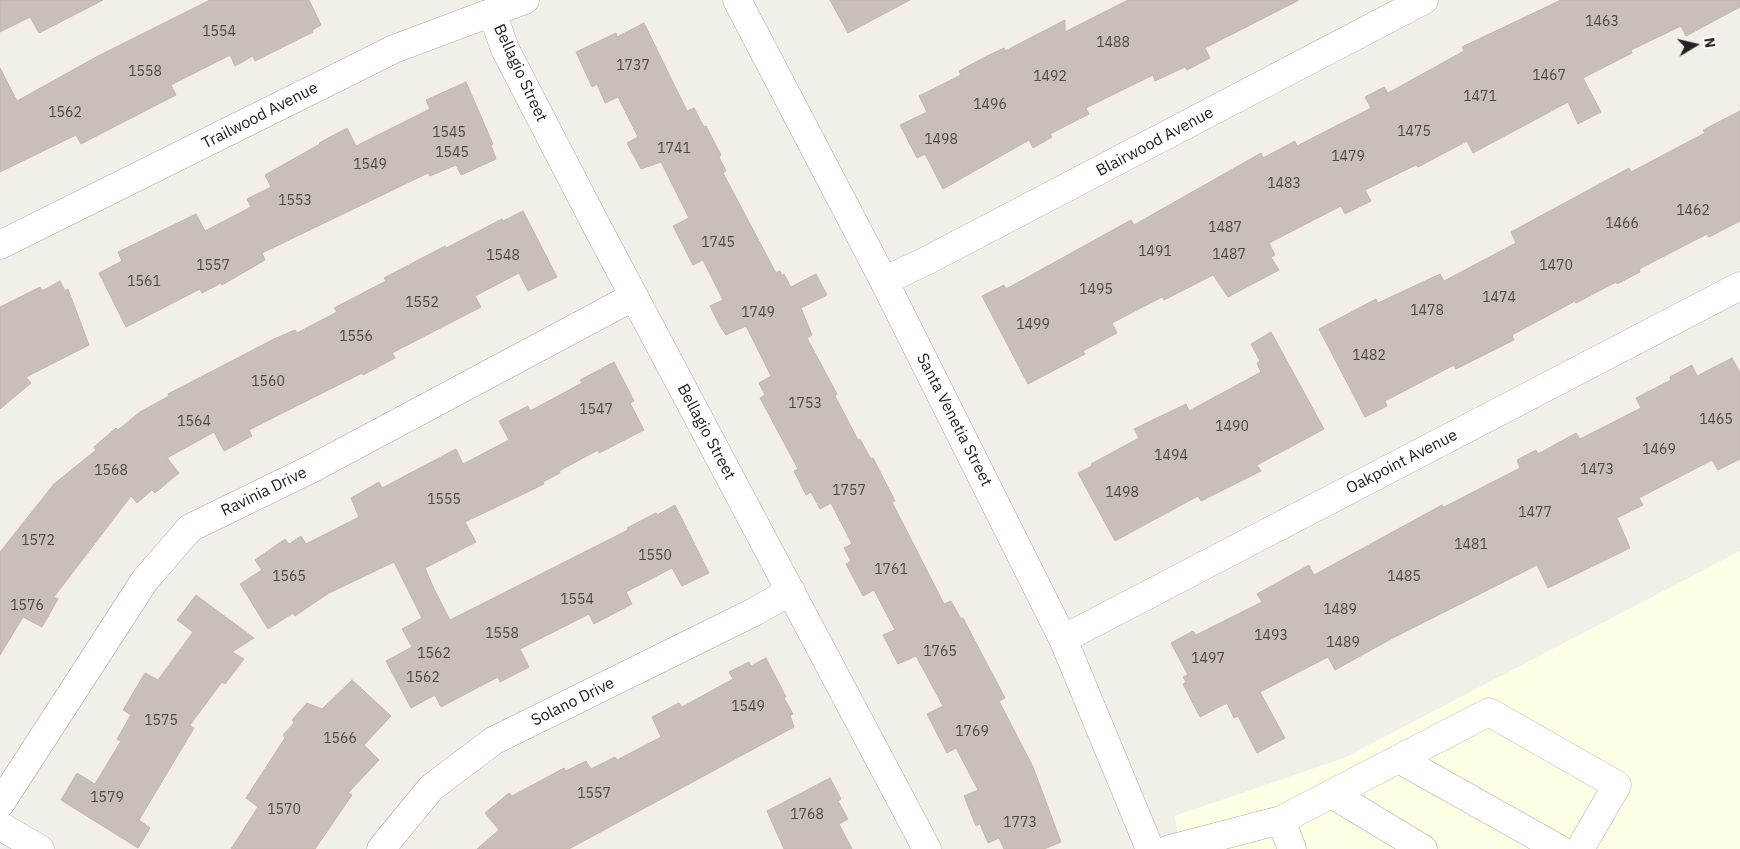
<!DOCTYPE html>
<html>
<head>
<meta charset="utf-8">
<style>
  body { margin:0 }
  #map { position:relative; width:1740px; height:849px; overflow:hidden; background:#f2efe9; font-family:"IBM Plex Sans",sans-serif }
  canvas { display:block }
  .north { position:absolute; left:1670px; top:20px; width:50px; height:50px; -webkit-text-stroke:4px #fff; paint-order:stroke; rotate:81deg; font-size:14px; font-weight:700; line-height:20px; text-align:center; color:#222 }
  .north::after { content:''; display:block; margin:auto; width:18px; height:22px; background:#222; clip-path:polygon(50% 0,100% 100%,50% 72%,0 100%) }
</style>
</head>
<body>
<div id="map">
<canvas width="1740" height="849"></canvas>
<div class="north">N</div>
</div>
<script>
const ctx = document.querySelector('canvas').getContext('2d');
ctx.lineJoin = 'round';
function fillPath(path, color) {
  ctx.fillStyle = color;
  ctx.fill(path, 'evenodd');
}
function poly(rows) {
  const path = new Path2D();
  for (const r of rows) {
    path.moveTo(r[0], r[1]);
    for (let i = 2; i < r.length; i += 2) path.lineTo(r[i], r[i + 1]);
  }
  return path;
}
function stroke(path, color, width, dash) {
  ctx.strokeStyle = color;
  ctx.lineWidth = width;
  ctx.lineCap = dash ? 'butt' : 'round';
  ctx.setLineDash(dash || []);
  ctx.stroke(path);
}
function label(font, color, halo, rows, align = 'center') {
  ctx.font = font + ' "IBM Plex Sans",sans-serif';
  ctx.lineWidth = 4;
  ctx.setLineDash([]);
  ctx.textBaseline = 'middle';
  ctx.strokeStyle = halo;
  ctx.fillStyle = color;
  for (const [text, x, y, turn = 0] of rows) {
    ctx.save();
    ctx.translate(x, y);
    ctx.rotate((+turn || 0) * Math.PI / 180);
    ctx.textAlign = isNaN(turn) ? turn : align;
    if (halo) ctx.strokeText(text, 0, 0);
    ctx.fillText(text, 0, 0);
    ctx.restore();
  }
}
fillPath(poly([
  [1740,551,1740,849,1180,849,1175,816,1344,758]
]), '#ffffe5');
const building = poly([
  [0,0,103,0,39,33,30,17,0,32,0,0],
  [210,0,309,0,321,25,312,30,313,32,255,61,253,56,235,66,230,55,171,85,176,95,104,132,81,144,76,135,0,172,0,68,17,101,98,56,210,0],
  [830,0,910,0,848,33,830,0],
  [1128,0,1299,0,1205,48,1210,58,1187,70,1185,67,1155,81,1153,75,1086,108,1089,114,1050,134,1052,137,1033,148,1029,140,943,189,925,154,917,158,900,125,927,112,919,96,961,75,959,71,987,56,1004,48,1005,51,1065,20,1065,32,1128,0],
  [1561,0,1740,0,1740,7,1686,36,1681,26,1631,50,1632,53,1583,78,1601,112,1578,124,1568,102,1473,153,1467,141,1418,167,1416,165,1365,190,1371,201,1345,214,1341,206,1269,243,1275,255,1271,257,1279,270,1228,297,1213,275,1164,300,1162,297,1112,323,1117,333,1083,351,1085,354,1028,384,982,296,1004,285,1006,289,1131,220,1134,225,1261,153,1263,158,1295,141,1297,146,1371,108,1365,97,1384,87,1388,93,1464,51,1462,47,1561,0],
  [644,23,687,111,694,108,704,127,706,126,721,155,719,157,726,171,723,173,776,273,780,271,782,276,784,274,791,287,816,274,827,295,801,308,812,335,807,338,837,394,835,396,858,440,860,439,871,459,873,458,895,501,892,502,944,604,951,601,961,619,963,618,1005,698,999,701,1033,767,1061,842,1044,849,1004,849,999,838,988,843,980,824,976,826,964,796,978,790,956,748,947,753,927,714,943,706,916,656,898,664,883,635,895,630,874,590,863,596,846,564,851,561,844,548,852,544,831,503,820,509,811,492,806,495,794,471,798,469,760,398,765,395,759,383,771,376,746,326,726,335,720,326,710,306,723,300,703,260,693,265,673,226,689,218,661,162,641,169,627,143,638,137,618,97,605,103,597,84,592,87,576,52,616,33,617,37,644,23],
  [466,82,493,144,491,145,496,159,461,175,456,165,430,176,428,173,262,253,265,260,222,285,221,283,202,293,200,289,126,327,99,273,122,261,118,252,196,214,205,231,251,207,247,199,271,187,265,175,320,144,319,143,347,128,356,146,430,109,426,100,466,82],
  [1740,111,1740,221,1709,237,1707,234,1639,269,1640,272,1617,284,1616,282,1576,303,1575,301,1512,335,1514,340,1456,369,1454,365,1385,401,1387,406,1365,417,1319,329,1376,299,1378,303,1440,274,1444,281,1516,243,1511,232,1629,168,1631,172,1705,133,1703,130,1740,111],
  [523,211,557,277,528,291,519,273,475,296,481,307,392,353,395,358,363,375,362,373,249,430,252,436,224,451,214,432,167,458,179,473,155,493,152,490,137,503,131,496,54,597,58,599,42,627,23,617,0,655,0,552,54,484,96,450,94,447,116,428,118,430,140,412,169,396,168,394,274,339,295,330,297,333,337,312,334,308,386,281,384,278,445,246,446,248,502,219,503,221,523,211],
  [60,281,65,291,68,289,89,345,26,377,31,383,0,409,0,307,40,287,42,291,60,281],
  [1271,332,1324,429,1257,465,1261,471,1201,501,1198,496,1115,541,1078,473,1092,466,1091,464,1139,438,1134,429,1186,404,1189,411,1261,372,1257,363,1260,361,1251,344,1271,332],
  [1732,358,1740,373,1740,459,1718,470,1712,460,1639,498,1643,505,1617,518,1630,548,1548,588,1537,565,1391,639,1335,670,1328,657,1260,692,1285,738,1257,753,1238,716,1234,718,1227,703,1200,717,1183,684,1186,682,1183,677,1188,675,1171,643,1193,631,1196,635,1262,602,1257,594,1309,565,1314,575,1442,505,1444,507,1520,468,1517,460,1536,450,1538,454,1576,433,1580,439,1641,408,1636,398,1671,380,1670,377,1692,365,1697,376,1732,358],
  [614,362,634,401,630,403,644,430,599,453,598,450,559,471,560,473,543,482,544,484,465,522,476,542,425,568,434,589,450,620,628,530,627,528,656,513,657,515,675,505,709,573,682,586,672,568,626,592,632,604,594,624,589,614,520,649,529,667,500,682,498,677,441,707,435,695,411,708,386,661,412,647,402,629,422,618,394,562,329,593,295,616,293,613,268,629,240,584,262,570,255,560,285,539,289,544,301,536,306,544,359,517,351,498,379,482,382,488,456,449,463,464,509,440,499,421,528,406,530,411,582,383,580,380,614,362],
  [196,595,254,638,232,652,244,659,225,684,222,682,190,725,194,728,139,820,150,828,138,848,61,800,77,773,95,784,121,741,117,739,131,715,123,710,145,673,158,680,193,632,177,620,196,595],
  [766,658,786,697,784,698,793,714,790,715,794,727,569,849,477,849,499,830,485,813,509,793,512,796,564,768,566,771,586,761,591,769,615,757,617,760,661,737,652,717,679,703,682,707,733,679,729,672,749,662,751,666,766,658],
  [352,680,391,716,364,745,379,760,348,793,352,795,315,849,231,849,258,807,246,798,285,738,283,735,294,723,292,720,307,703,322,709,352,680],
  [830,778,841,799,838,801,848,819,839,824,852,849,784,849,767,811,830,778]
]);
fillPath(building, '#c7bfb8');
stroke(building, '#c4b6ab', 1);
const minor = poly([
  [737,0,884,281,1063,639,1150,849],
  [492,12,505,49,594,221,927,849],
  [0,245,394,49,525,0],
  [884,281,928,260,1424,0],
  [1063,639,1740,286],
  [1399,759,1559,849],
  [1332,794,1423,849],
  [0,804,145,580,190,528,311,469,633,297],
  [1281,820,1292,849],
  [0,826,40,849],
  [381,849,431,788,493,741,754,612,791,591],
  [1170,849,1281,820,1489,712,1617,785,1580,849]
]);
stroke(minor, '#a9a9a9', 29);
stroke(minor, '#fff', 28);
label('14px', '#4b4948', null, [
  ["1463",1602,22],
  ["1554",219,32],
  ["1488",1113,43],
  ["1737",633,66],
  ["1558",145,72],
  ["1467",1549,76],
  ["1492",1050,77],
  ["1471",1480,97],
  ["1496",990,105],
  ["1562",65,113],
  ["1475",1414,132],
  ["1545",449,133],
  ["1498",941,140],
  ["1741",674,149],
  ["1545",452,153],
  ["1479",1348,157],
  ["1549",370,165],
  ["1483",1284,184],
  ["1553",295,201],
  ["1462",1693,211],
  ["1466",1622,224],
  ["1487",1225,228],
  ["1745",718,243],
  ["1491",1155,252],
  ["1487",1229,255],
  ["1548",503,256],
  ["1557",213,266],
  ["1470",1556,266],
  ["1561",144,282],
  ["1495",1096,290],
  ["1474",1499,298],
  ["1552",422,303],
  ["1478",1427,311],
  ["1749",758,313],
  ["1499",1033,325],
  ["1556",356,337],
  ["1482",1369,356],
  ["1560",268,382],
  ["1753",805,404],
  ["1547",596,410],
  ["1465",1716,420],
  ["1564",194,422],
  ["1490",1232,427],
  ["1469",1659,450],
  ["1494",1171,456],
  ["1473",1597,470],
  ["1568",111,471],
  ["1757",849,491],
  ["1498",1122,493],
  ["1555",444,500],
  ["1477",1535,513],
  ["1572",38,541],
  ["1481",1471,545],
  ["1550",655,556],
  ["1761",891,570],
  ["1565",289,577],
  ["1485",1404,577],
  ["1554",577,600],
  ["1576",27,606],
  ["1489",1340,610],
  ["1558",502,634],
  ["1493",1271,636],
  ["1489",1343,643],
  ["1765",940,652],
  ["1562",434,654],
  ["1497",1208,659],
  ["1562",423,678],
  ["1549",748,707],
  ["1575",161,721],
  ["1769",972,732],
  ["1566",340,739],
  ["1557",594,794],
  ["1579",107,798],
  ["1570",284,810],
  ["1768",807,815],
  ["1773",1020,823]
]);
label('16px', '#222', '#fff', [
  ["Bellagio Street",520,73,65],
  ["Trailwood Avenue",260,116,-27],
  ["Blairwood Avenue",1155,142,-28],
  ["Santa Venetia Street",954,420,63],
  ["Bellagio Street",706,432,62],
  ["Oakpoint Avenue",1402,462,-27],
  ["Ravinia Drive",264,492,-26],
  ["Solano Drive",573,702,-26]
]);
</script>
</body>
</html>
